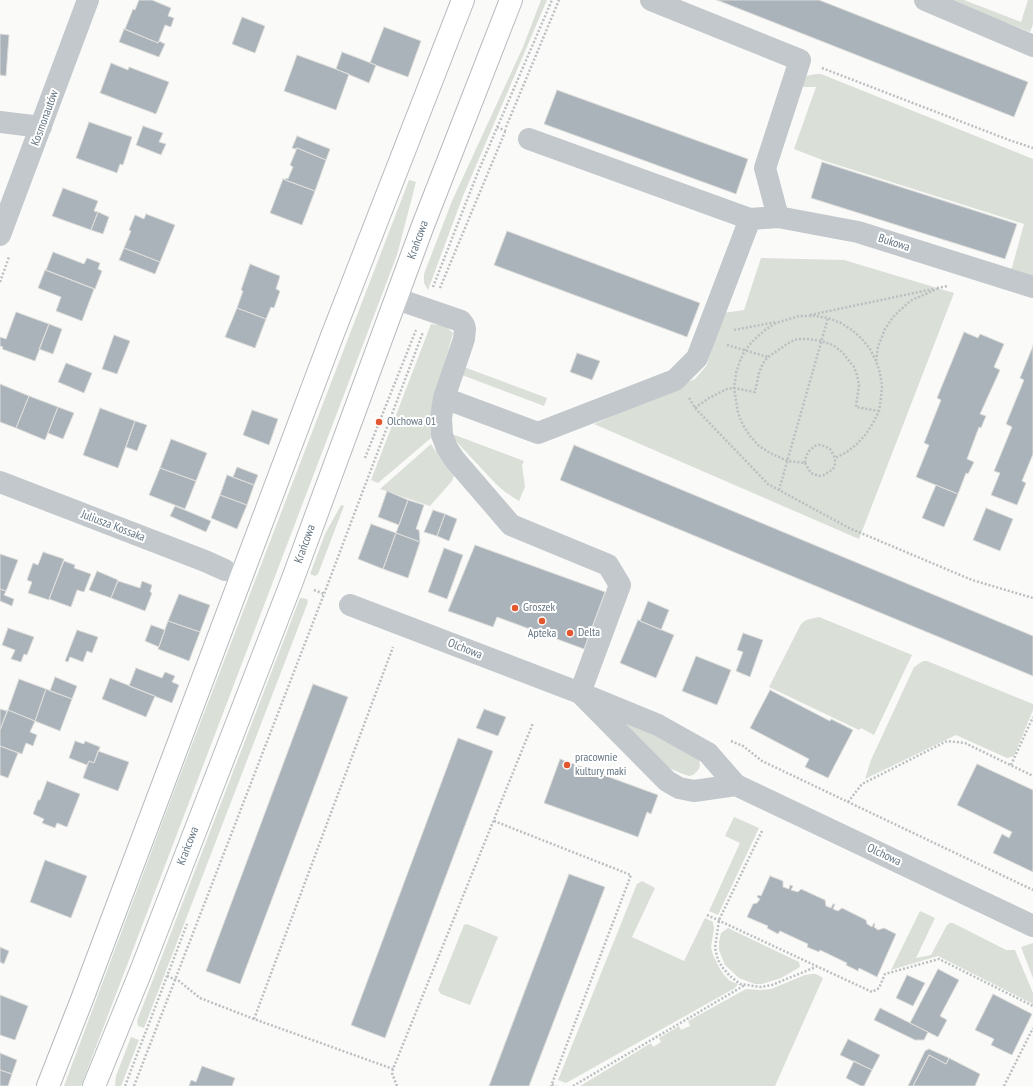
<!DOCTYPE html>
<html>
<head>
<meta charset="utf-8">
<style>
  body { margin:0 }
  canvas { display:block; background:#fafaf8 }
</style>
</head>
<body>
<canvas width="1033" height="1086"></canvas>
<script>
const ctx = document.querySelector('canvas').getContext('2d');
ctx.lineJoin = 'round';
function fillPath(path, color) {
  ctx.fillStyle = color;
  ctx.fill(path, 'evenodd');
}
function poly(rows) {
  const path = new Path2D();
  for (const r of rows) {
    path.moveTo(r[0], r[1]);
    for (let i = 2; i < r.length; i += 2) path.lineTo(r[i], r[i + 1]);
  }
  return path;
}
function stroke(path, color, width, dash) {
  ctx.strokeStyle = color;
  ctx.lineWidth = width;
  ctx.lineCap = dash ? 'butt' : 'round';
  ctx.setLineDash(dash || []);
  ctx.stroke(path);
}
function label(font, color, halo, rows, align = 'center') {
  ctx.font = font + ' "PT Sans Narrow",sans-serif';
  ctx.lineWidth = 4;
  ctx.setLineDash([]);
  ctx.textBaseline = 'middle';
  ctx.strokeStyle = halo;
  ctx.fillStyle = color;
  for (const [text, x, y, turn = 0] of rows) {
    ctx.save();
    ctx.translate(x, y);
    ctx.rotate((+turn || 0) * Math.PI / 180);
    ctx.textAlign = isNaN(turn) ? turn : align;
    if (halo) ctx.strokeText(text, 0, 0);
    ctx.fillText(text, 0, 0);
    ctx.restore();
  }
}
fillPath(poly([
  [541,0,547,0,463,196,428,290,424,283,424,274,452,201,523,47],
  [947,0,964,0,1021,22,1028,0,1033,0,1033,24,1030,32],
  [816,74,821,74,1033,159,1033,278,1011,271,1024,224,825,161,794,149,816,87,797,87,806,76],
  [409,180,416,182,397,255,233,687,81,1086,64,1086,171,799],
  [761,258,844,260,954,293,859,539,594,424,695,379,707,365,723,313,744,310],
  [431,324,439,325,447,327,453,333,435,397,430,418,431,438,378,483,371,480],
  [464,367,547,398,544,406,462,375],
  [455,435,524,461,522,465,525,487,519,501,505,492,495,483,453,438],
  [431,444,439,456,455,474,452,481,430,506,380,489],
  [341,505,344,506,318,574,315,576,310,574,325,534],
  [300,598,301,598,307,599,308,602,144,1028,138,1026,137,1021],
  [819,617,912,655,874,735,861,728,859,730,769,687,801,624,806,620],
  [923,661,927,661,1033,704,1033,710,1014,756,1007,758,956,735,865,779,871,760,914,667],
  [627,721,699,759,700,766,699,769,693,775,689,776,683,774,669,768,626,724],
  [734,817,759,828,718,915,709,911,740,843,725,836],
  [642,881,655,888,632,937,684,961,705,918,713,922,714,929,711,947,713,955,720,969,724,975,730,981,738,984,735,988,566,1083,558,1080,637,884],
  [920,911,935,918,916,958,931,955,947,925,950,923,953,923,1006,950,1015,950,1033,993,1033,1004,938,956,891,970],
  [467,924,498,937,470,1005,441,994,438,990,464,925],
  [728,928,799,962,800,967,781,978,762,984,755,984,739,978,725,965,719,950,719,942,721,933],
  [1033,943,1033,978,1021,947],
  [812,974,816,974,823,978,775,1086,580,1086,651,1043,653,1047,661,1042,659,1038,679,1026,681,1030,690,1026,688,1021,746,989,760,990,771,989,805,975],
  [131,1037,139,1040,121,1086,115,1086,116,1076]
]), '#dadfd7');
const building = poly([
  [139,0,152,0,171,8,168,16,174,18,171,27,165,25,158,43,125,29,133,9,135,10,139,0],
  [717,0,819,0,1028,82,1014,117,717,0],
  [242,17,265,26,255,53,232,44,242,17],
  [384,27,421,41,408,77,370,63,384,27],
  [124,29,158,43,159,41,165,44,159,57,119,42,124,29],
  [0,34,9,35,6,76,0,75,0,34],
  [342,52,376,65,369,83,336,69,342,52],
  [297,55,349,74,336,110,284,91,297,55],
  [111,63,128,70,129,67,169,82,156,114,100,93,111,63],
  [557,90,748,159,736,194,544,124,557,90],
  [89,122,132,137,123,165,120,164,117,173,76,158,89,122],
  [143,126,163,133,159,142,166,144,161,155,136,145,143,126],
  [297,136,330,149,326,160,297,148,296,149,292,148,297,136],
  [297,148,326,160,315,191,285,180,286,178,288,179,293,167,290,165,297,148],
  [822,162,1017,224,1005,259,811,198,822,162],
  [283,179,315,191,302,225,270,213,283,179],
  [63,188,98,201,94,211,98,212,91,230,52,216,63,188],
  [98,212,109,217,103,234,91,230,98,212],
  [146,214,175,225,160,262,124,248,131,231,129,230,135,215,144,219,146,214],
  [507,231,700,303,687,337,494,265,507,231],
  [124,248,160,262,155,274,119,260,124,248],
  [53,252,84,264,87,258,100,263,98,269,102,271,95,289,46,270,53,252],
  [250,264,280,276,276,289,280,291,274,308,271,307,266,319,237,308,243,291,241,290,250,264],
  [45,270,94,289,82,321,56,311,61,297,38,288,45,270],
  [237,308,266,319,255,348,225,337,237,308],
  [16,312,49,324,35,361,2,349,3,347,0,346,0,337,6,339,16,312],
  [49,324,62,329,53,354,39,349,49,324],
  [964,332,978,338,980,334,1004,344,994,367,1000,370,980,414,986,416,981,428,979,427,967,459,974,462,968,474,966,473,958,494,916,477,929,445,924,443,941,400,937,398,964,332],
  [114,335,130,341,117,374,102,369,114,335],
  [1033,346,1033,454,1022,481,1026,483,1017,505,991,495,1000,473,994,471,1012,427,1006,424,1024,380,1020,378,1033,346],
  [577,353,600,361,592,380,570,372,577,353],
  [66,363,92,373,84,393,58,382,66,363],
  [0,384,29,396,16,428,0,422,0,384],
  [29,396,58,407,45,440,16,428,29,396],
  [58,407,74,413,63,439,48,433,58,407],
  [100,408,135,421,118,468,83,455,100,408],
  [252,410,278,419,269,445,243,435,252,410],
  [135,421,147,425,137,451,126,447,135,421],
  [171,439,207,453,196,481,160,468,171,439],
  [574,445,1033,636,1033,676,560,480,574,445],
  [237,467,258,475,254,485,233,477,237,467],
  [160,468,196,481,185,509,149,495,160,468],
  [227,475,254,485,247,505,220,495,227,475],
  [936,485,958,494,944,527,922,518,936,485],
  [387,491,408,500,399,525,378,517,387,491],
  [220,495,247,505,237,529,211,518,220,495],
  [408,500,424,505,416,529,419,530,420,542,396,533,408,500],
  [175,506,211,521,206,532,170,516,175,506],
  [986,508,1013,519,1000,551,973,540,986,508],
  [433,510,445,514,437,536,424,532,433,510],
  [445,514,457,519,449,541,437,536,445,514],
  [371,524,396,533,383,569,358,559,371,524],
  [396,533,420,542,408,578,383,569,396,533],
  [475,545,605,592,584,649,497,617,493,627,448,611,475,545],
  [444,548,463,555,447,599,428,592,444,548],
  [43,552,64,559,49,600,28,593,32,582,27,580,33,563,38,565,43,552],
  [0,554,18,560,6,591,0,589,0,554],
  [64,561,75,565,74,568,91,574,84,592,77,590,71,607,49,599,64,561],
  [97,571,118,580,111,598,89,590,97,571],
  [118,581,140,588,142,581,152,585,150,592,152,593,145,611,111,598,118,581],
  [0,589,6,591,4,595,14,599,12,606,0,601,0,589],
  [179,594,210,605,200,632,168,621,179,594],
  [648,601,669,610,661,630,640,621,648,601],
  [638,620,674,635,656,678,620,663,638,620],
  [168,621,200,632,189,661,158,649,168,621],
  [151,625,165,630,159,647,145,641,151,625],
  [8,628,34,637,27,655,24,654,21,662,11,659,15,650,2,645,8,628],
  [77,630,98,637,92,653,87,651,83,662,70,657,68,662,65,661,77,630],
  [743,633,763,640,750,677,736,671,743,652,737,650,743,633],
  [696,656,731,670,717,705,682,691,696,656],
  [136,668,162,678,165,672,175,676,172,682,179,685,172,703,129,686,136,668],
  [55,677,77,686,72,699,50,691,55,677],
  [110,678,155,696,146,717,102,699,110,678],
  [19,679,46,689,35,721,8,710,19,679],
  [313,684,348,697,240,984,206,971,313,684],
  [46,689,72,699,60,731,35,721,46,689],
  [770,690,830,721,831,719,853,730,828,778,805,767,809,759,750,728,770,690],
  [0,709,7,711,0,730,0,709],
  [484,709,506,717,498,736,476,728,484,709],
  [8,710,35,721,30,732,37,735,33,746,26,743,22,754,0,746,0,730,8,710],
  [458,738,493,751,385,1038,351,1025,458,738],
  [75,741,84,744,85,741,100,747,94,763,89,761,87,765,69,758,75,741],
  [0,746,18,753,8,778,0,775,0,746],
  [98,751,129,762,118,791,83,778,89,761,94,763,98,751],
  [560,759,658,795,651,814,647,812,638,837,544,803,560,759],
  [977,764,1033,790,1033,872,993,853,1002,834,1009,838,1012,832,957,805,977,764],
  [47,781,80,794,67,827,57,823,55,828,42,823,44,819,33,814,38,800,40,800,47,781],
  [45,860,87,876,71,918,30,902,45,860],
  [569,874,605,887,529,1086,489,1086,569,874],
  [770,876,783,881,783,887,789,889,790,885,793,886,791,890,798,892,801,889,825,900,826,906,831,908,833,904,835,904,833,909,838,911,842,908,866,920,867,924,872,927,874,923,875,924,874,927,878,930,884,928,896,934,877,977,859,968,858,971,846,965,847,963,820,950,819,952,807,947,808,944,780,931,778,934,767,928,768,926,747,917,753,904,757,903,760,899,757,897,758,895,761,896,770,876],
  [0,947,9,951,4,964,0,962,0,947],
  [938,969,959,980,940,1016,947,1020,938,1037,910,1023,938,969],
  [907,975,925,983,913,1006,896,998,907,975],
  [993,994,1032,1014,1012,1055,991,1045,994,1039,975,1030,993,994],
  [0,995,28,1006,15,1040,0,1035,0,995],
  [880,1008,928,1032,924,1040,915,1040,874,1020,880,1008],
  [848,1039,880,1055,872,1070,840,1055,848,1039],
  [929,1049,949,1058,946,1064,929,1055,913,1086,908,1086,925,1051,929,1049],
  [0,1053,17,1060,12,1074,0,1070,0,1053],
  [929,1055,946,1064,949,1058,980,1074,975,1086,913,1086,929,1055],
  [854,1061,872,1070,864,1086,861,1086,846,1078,854,1061],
  [202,1066,235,1078,232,1086,189,1086,191,1080,196,1082,202,1066],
  [0,1070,12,1074,8,1086,0,1086,0,1070]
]);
fillPath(building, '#aab3b9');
stroke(building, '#dcdcda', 1);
const major = poly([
  [48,1086,81,1002,332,336,463,0],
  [94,1086,141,971,292,581,422,228,511,0]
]);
stroke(major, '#b5babe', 24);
stroke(poly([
  [822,68,1009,140,1033,148],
  [497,127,506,131],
  [506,127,559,0],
  [0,282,9,257],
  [433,287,478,172,552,0],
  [440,288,505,132],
  [937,288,948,286],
  [810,315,933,289],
  [734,330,776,322],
  [727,345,768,357],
  [876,361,870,349,862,339,852,330,841,323,828,318,815,316,799,316,776,323,765,330,755,339,745,350,740,361,736,373,734,388,738,413,743,425,750,436,759,446,770,453,788,461,805,463,805,460,808,452,815,446,819,445,824,446,830,449,835,458,847,452,857,444,866,434,873,423,879,411,881,398,882,386,880,373,876,361,878,347,885,329,893,317,910,301,939,288],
  [689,398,695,408,768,484,779,490,849,528,972,580,1033,598],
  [695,408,709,398,727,389,734,388,755,392,759,373,763,363,768,357,790,342,797,339,808,339,821,341,833,345,842,352,854,367,857,375,859,385,856,407,879,411],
  [365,458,416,330],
  [805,463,811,473,819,476,824,475,833,469,835,464,835,458],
  [779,490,828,318],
  [314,590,324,594],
  [731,741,743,746,762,761,1033,890],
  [1011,765,1033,717],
  [848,802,862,784,947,741,965,743,1033,776],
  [494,821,631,875,551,1086],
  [762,831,719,920,715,948,718,960,723,968,730,976,740,984,761,987,772,985,818,966],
  [707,915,872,992,879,988,885,974,939,959,1033,1006],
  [167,976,179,981,200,998,254,1019,393,1069],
  [254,1019,393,647],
  [552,1084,556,1086],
  [125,1086,187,924],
  [134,1086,324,594,423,332],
  [397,1086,392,1073,393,1069,533,723],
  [573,1086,745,985],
  [1004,1086,1033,1028]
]), '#bbbfc2', 2.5, [2, 2]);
stroke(poly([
  [651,0,800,60,765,168,778,217],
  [925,0,1033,46],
  [0,122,41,127],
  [529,139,750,219,778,217,858,232,1033,287],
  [0,235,88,0],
  [397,299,461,321,464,325,465,329,464,339,444,398,538,433,675,380,697,358,750,219],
  [444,398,441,418,442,435,447,448,455,460,511,525,608,565,620,585,580,693,667,781,679,788,694,791,736,785],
  [0,482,205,561,225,570],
  [350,605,580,693,658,725,708,753,736,785,1033,926]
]), '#c3c8cc', 22);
stroke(major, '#fff', 22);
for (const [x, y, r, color] of [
  [379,422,4,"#e4572e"],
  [515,608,4,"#e4572e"],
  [542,621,4,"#e4572e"],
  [570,633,4,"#e4572e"],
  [567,765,4,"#e4572e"]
]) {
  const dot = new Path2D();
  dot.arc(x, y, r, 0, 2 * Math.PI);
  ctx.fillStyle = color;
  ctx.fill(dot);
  stroke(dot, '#fff', 1.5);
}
label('12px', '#657683', '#fff', [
  ["Kosmonautów",45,118,-70],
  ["Krańcowa",418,240,-70],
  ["Bukowa",894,243,18],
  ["Juliusza Kossaka",113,526,21],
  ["Krańcowa",305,544,-70],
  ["Olchowa",465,649,21],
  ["Krańcowa",188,846,-69],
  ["Olchowa",884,855,25]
]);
label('12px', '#657683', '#fff', [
  ["Olchowa 01",387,422],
  ["Groszek",523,608],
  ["Delta",578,633],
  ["Apteka",542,634,"center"],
  ["pracownie",575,758],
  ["kultury maki",575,772]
], 'left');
</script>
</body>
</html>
